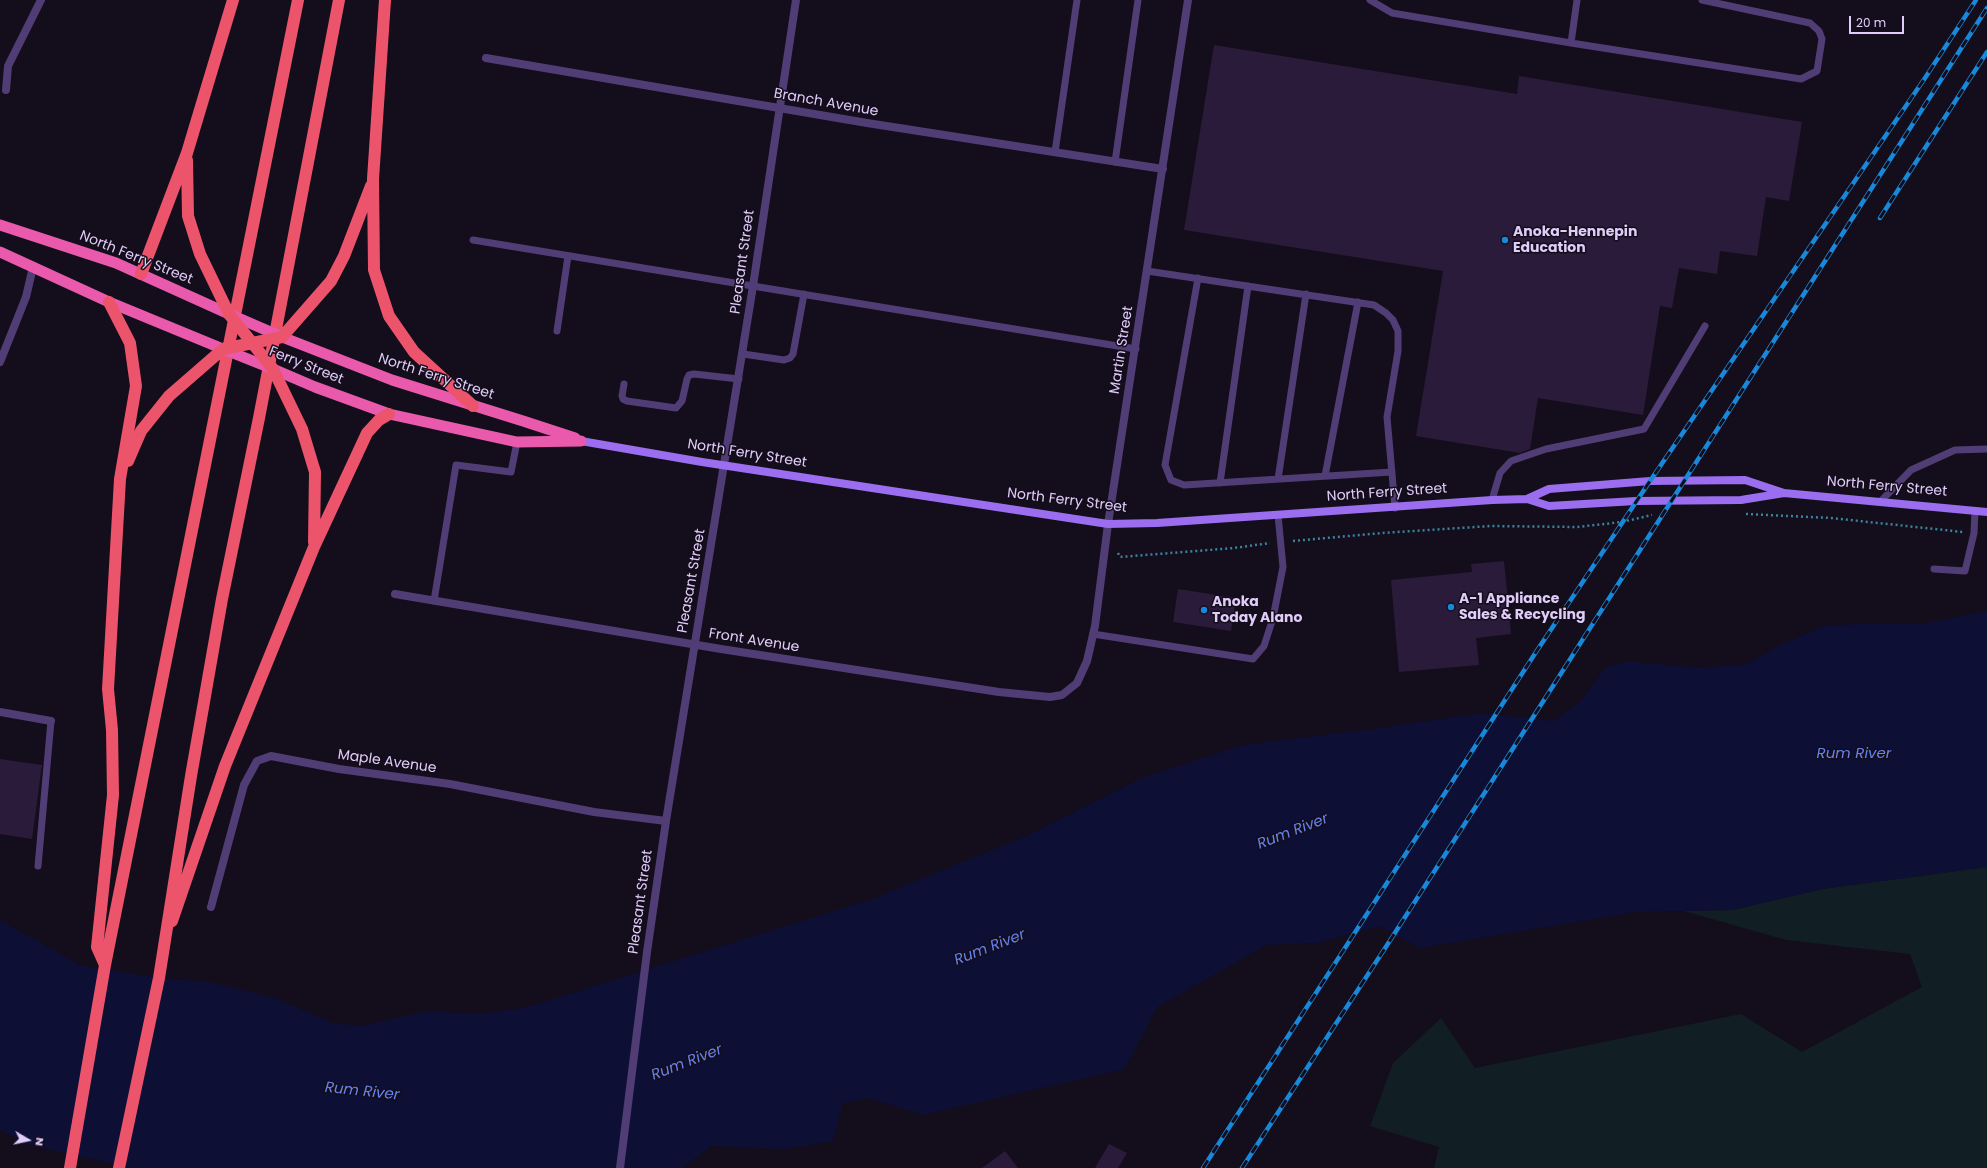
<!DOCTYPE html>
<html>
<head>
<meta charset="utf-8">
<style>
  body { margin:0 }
  #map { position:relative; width:1987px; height:1168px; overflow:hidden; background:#140d1b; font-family:Poppins,sans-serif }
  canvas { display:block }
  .north { position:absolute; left:8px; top:1120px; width:40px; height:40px; -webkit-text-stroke:3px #140d1b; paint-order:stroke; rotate:99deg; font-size:11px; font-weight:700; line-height:16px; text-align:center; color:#e0ccf9 }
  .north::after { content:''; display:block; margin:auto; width:14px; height:18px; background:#e0ccf9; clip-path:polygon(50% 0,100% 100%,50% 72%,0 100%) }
  .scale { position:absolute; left:1849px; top:16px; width:55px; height:18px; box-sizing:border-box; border:2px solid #e0ccf9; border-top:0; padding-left:5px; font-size:12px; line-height:14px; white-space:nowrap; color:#e0ccf9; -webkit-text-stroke:3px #140d1b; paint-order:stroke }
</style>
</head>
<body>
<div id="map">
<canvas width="1987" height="1168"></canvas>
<div class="north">N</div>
<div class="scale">20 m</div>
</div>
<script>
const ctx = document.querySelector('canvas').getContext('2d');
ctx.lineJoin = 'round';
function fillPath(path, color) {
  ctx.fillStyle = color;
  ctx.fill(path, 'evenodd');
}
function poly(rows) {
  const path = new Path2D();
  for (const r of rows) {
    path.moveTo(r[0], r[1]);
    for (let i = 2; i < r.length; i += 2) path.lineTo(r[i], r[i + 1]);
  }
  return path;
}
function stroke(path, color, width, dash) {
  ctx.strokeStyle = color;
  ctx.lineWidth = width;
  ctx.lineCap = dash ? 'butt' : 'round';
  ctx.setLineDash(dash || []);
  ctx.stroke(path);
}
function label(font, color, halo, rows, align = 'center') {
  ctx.font = font + ' Poppins,sans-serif';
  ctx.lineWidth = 3;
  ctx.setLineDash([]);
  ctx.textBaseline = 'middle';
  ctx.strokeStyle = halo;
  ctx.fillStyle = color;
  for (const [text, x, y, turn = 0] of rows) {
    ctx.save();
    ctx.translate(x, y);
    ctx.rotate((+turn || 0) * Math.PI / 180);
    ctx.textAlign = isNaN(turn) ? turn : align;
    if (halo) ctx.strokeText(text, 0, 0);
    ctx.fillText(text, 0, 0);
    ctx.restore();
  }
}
fillPath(poly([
  [1987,867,1987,1168,1434,1168,1439,1147,1370,1126,1393,1063,1441,1018,1475,1068,1741,1014,1802,1052,1922,987,1910,954,1786,940,1684,911,1732,910,1822,889]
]), '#111e24');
fillPath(poly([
  [1987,611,1987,867,1822,889,1732,910,1636,912,1420,948,1379,926,1317,943,1267,945,1157,1007,1125,1069,923,1115,868,1098,843,1103,833,1141,785,1149,712,1146,682,1168,133,1168,32,1146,0,1130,0,920,80,965,159,978,210,982,275,998,333,1023,363,1026,426,1011,478,1014,524,1008,872,899,1026,836,1139,779,1242,745,1379,728,1482,713,1554,721,1580,702,1605,668,1626,661,1700,668,1746,664,1782,644,1824,626,1874,623,1923,624]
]), '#0d0f34');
fillPath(poly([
  [1214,45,1517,94,1519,76,1802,122,1789,201,1766,197,1757,256,1720,251,1717,274,1679,268,1672,308,1660,306,1643,415,1538,398,1530,449,1520,453,1416,436,1443,271,1184,230],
  [1504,561,1511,634,1476,638,1479,665,1399,672,1391,580,1472,572,1471,564],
  [1178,589,1236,598,1231,631,1173,622],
  [0,759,42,765,32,839,0,834],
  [1109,1144,1127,1153,1118,1168,1095,1168],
  [1005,1151,1018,1168,982,1168]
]), '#2b1b3a');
stroke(poly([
  [1746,514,1831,518,1963,532],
  [1293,541,1382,533,1491,526,1577,527,1622,522,1652,515],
  [1118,553,1120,557,1234,548,1270,543]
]), '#3985a1', 2.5, [2, 3]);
stroke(poly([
  [1370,0,1392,13,1571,43,1801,79,1817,71,1822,39,1819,31,1810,23,1702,0],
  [1571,43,1577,0],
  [1055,152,1077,0],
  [1115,162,1138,0],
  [473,240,1136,349],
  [1147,271,1374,305,1386,313,1393,320,1398,331,1398,351,1387,417,1395,508],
  [1198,278,1165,465,1171,480,1184,485,1392,472],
  [557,331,568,256],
  [743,354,784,360,790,358,793,354,804,294],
  [624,384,622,396,623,399,627,401,676,408,682,401,687,379,689,375,694,374,739,379],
  [1325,476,1358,302],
  [1278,479,1306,294],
  [1220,483,1248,286],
  [1492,500,1500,473,1511,461,1546,449,1644,429,1705,326],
  [1880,502,1911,470,1955,450,1987,449],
  [1934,569,1965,571,1974,533,1975,511],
  [434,601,456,465,511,472,517,442],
  [1093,634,1253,659,1264,646,1273,618,1283,567,1278,515],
  [38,866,51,721]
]), '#513d75', 7);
stroke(poly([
  [486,58,867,123,1163,169],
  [6,90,8,66,41,0],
  [0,362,26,297,33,267],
  [395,594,721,649,999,692,1050,697,1062,695,1077,683,1087,661,1095,626,1108,524,1188,0],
  [0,712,51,721],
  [211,907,244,785,257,761,271,756,339,769,450,784,594,812,666,821]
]), '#513d75', 8);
stroke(poly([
  [620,1168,647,952,666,821,753,286,796,0]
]), '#513d75', 8);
stroke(poly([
  [581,441,702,462,1108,524,1157,523,1492,500,1527,499,1549,506,1636,501,1741,500,1784,493],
  [1527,499,1549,489,1650,481,1745,480,1784,493,1987,512]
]), '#9b6def', 8);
stroke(poly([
  [0,225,116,263,229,314],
  [0,252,109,302,223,349],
  [282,337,392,380,523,421,575,438],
  [273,369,315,387,389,414,517,442,581,441]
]), '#e95aad', 11);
stroke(poly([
  [385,0,373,179,374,270,389,316,414,352,473,406],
  [187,160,188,216,200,254,229,314],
  [141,274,187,153,233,0],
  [282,337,331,281,344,256,371,186],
  [273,369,302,429,315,472,314,542],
  [128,461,141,431,169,396,223,349],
  [172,921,225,766,314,547,367,433,379,420,389,414],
  [105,965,97,947,113,795,112,730,108,689,120,479,136,386,130,343,109,302],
  [70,1168,105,965,298,0],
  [119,1168,159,978,191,776,222,599,259,418,339,0]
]), '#ec546c', 12);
const rail = poly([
  [1880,218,1987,52],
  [1203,1168,1536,652,1650,481,1925,78,1976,0],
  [1242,1168,1391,939,1987,8]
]);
stroke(rail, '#1888da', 4.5);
stroke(rail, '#140d1b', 3, [9]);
stroke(poly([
  [229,314,282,337],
  [223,349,273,369]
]), '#e95aad', 11);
stroke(poly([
  [229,314,273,369],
  [223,349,282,337]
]), '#ec546c', 12);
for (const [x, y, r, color] of [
  [1505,240,4,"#1888da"],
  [1451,607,4,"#1888da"],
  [1204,610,4,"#1888da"]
]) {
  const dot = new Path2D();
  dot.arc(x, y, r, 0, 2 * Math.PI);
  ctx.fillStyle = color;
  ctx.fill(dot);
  stroke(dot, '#140d1b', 1.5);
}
label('14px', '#e0ccf9', '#140d1b', [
  ["Branch Avenue",826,103,10],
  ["North Ferry Street",136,258,22],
  ["Pleasant Street",743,262,-82],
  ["Martin Street",1122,350,-81],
  ["Ferry Street",306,366,22],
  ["North Ferry Street",436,377,18],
  ["North Ferry Street",747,454,9],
  ["North Ferry Street",1887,487,5],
  ["North Ferry Street",1387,493,-4],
  ["North Ferry Street",1067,501,7],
  ["Pleasant Street",692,581,-80],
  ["Front Avenue",754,641,9],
  ["Maple Avenue",387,762,8],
  ["Pleasant Street",641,902,-82]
]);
label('bold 14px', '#e0ccf9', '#140d1b', [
  ["Anoka-Hennepin",1513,232],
  ["Education",1513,248],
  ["A-1 Appliance",1459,599],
  ["Sales & Recycling",1459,615],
  ["Anoka",1212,602],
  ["Today Alano",1212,618]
], 'left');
label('italic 15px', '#6583ee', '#140d1b', [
  ["Rum River",1854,754],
  ["Rum River",1293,832,-21],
  ["Rum River",990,948,-21],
  ["Rum River",687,1063,-21],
  ["Rum River",362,1092,6]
]);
</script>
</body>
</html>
